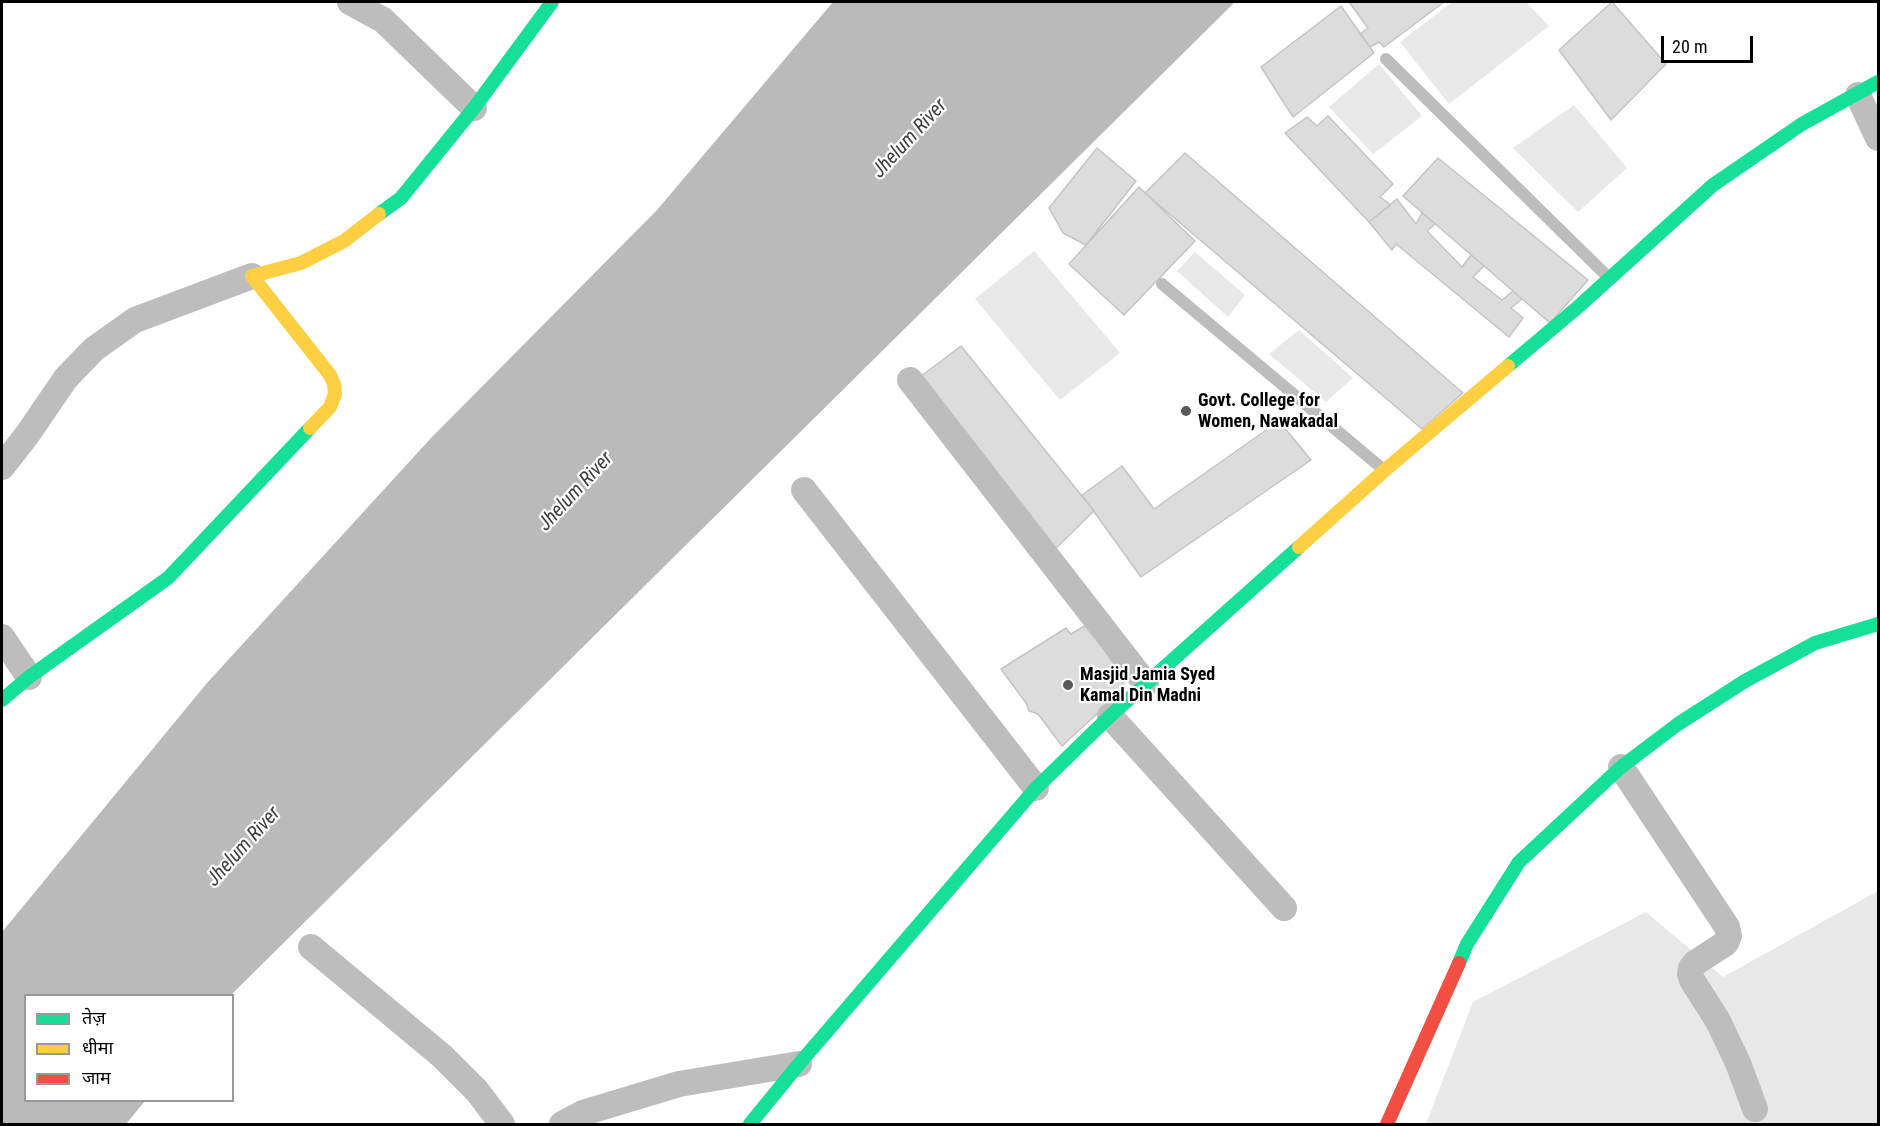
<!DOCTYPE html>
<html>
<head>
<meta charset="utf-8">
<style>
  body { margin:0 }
  #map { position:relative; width:1880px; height:1126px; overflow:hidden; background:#fff; font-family:"Roboto Condensed","Noto Sans Devanagari",sans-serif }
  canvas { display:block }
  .frame { position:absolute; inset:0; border:3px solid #000; pointer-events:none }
  .legend { position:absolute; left:24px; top:994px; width:210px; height:108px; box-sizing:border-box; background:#fff; border:2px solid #999; margin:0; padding:8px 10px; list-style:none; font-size:18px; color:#000 }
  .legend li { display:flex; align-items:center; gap:12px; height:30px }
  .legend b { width:30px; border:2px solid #999 }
  .scale { position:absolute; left:1661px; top:36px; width:92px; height:27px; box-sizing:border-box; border:3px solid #000; border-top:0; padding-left:8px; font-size:18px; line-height:21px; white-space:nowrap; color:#000; -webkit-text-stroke:4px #fff; paint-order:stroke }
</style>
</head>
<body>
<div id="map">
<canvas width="1880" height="1126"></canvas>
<div class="frame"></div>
<ul class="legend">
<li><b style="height:8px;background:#16e098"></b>तेज़</li>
<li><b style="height:8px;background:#ffcf43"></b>धीमा</li>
<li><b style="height:8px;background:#f24e42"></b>जाम</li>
</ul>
<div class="scale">20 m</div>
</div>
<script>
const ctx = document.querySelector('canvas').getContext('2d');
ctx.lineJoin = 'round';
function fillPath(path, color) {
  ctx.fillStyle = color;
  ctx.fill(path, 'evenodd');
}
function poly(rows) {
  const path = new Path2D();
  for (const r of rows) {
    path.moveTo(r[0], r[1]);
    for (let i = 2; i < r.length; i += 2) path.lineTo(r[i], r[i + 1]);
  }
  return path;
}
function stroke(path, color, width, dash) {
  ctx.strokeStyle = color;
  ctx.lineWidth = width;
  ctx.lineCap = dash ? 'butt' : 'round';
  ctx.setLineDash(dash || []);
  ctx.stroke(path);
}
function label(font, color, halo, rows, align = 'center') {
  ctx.font = font + ' "Roboto Condensed",sans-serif';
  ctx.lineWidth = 4.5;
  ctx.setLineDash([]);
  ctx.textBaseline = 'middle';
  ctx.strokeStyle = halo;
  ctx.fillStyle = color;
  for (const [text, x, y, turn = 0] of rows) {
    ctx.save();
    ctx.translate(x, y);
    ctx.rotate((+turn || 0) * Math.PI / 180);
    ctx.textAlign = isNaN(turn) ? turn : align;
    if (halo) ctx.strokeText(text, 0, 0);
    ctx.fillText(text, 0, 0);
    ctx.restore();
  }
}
fillPath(poly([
  [1452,2,1526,2,1549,26,1449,104,1400,42],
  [1379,64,1422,116,1373,154,1329,107],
  [1574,105,1627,168,1578,212,1513,148],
  [1034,251,1120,353,1060,400,975,299],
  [1195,252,1245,295,1228,317,1177,271],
  [1299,330,1353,378,1326,402,1269,354],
  [1878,891,1878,1124,1426,1124,1473,1002,1646,912,1723,977]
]), '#e8e8e8');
fillPath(poly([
  [833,2,1235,2,231,995,26,996,26,1100,145,1101,126,1124,2,1124,2,932,207,683,431,438,657,210]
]), '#bababa');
const building = poly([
  [1349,2,1444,2,1384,47,1379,42,1370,47,1360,34,1368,28,1349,2],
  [1612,2,1666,64,1611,120,1559,50,1612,2],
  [1341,6,1374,53,1293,117,1261,67,1341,6],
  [1328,116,1393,184,1380,197,1391,205,1369,222,1285,133,1307,117,1317,126,1328,116],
  [1097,148,1136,181,1086,245,1063,233,1049,208,1097,148],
  [1185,153,1463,393,1422,429,1145,193,1185,153],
  [1438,158,1588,280,1550,323,1403,196,1438,158],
  [1139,187,1195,241,1124,315,1069,264,1139,187],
  [1397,199,1416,224,1422,213,1435,224,1427,231,1462,267,1471,255,1484,266,1473,277,1502,300,1513,291,1522,299,1511,308,1523,318,1509,337,1396,244,1392,250,1369,222,1397,199],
  [961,346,1094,511,1053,551,920,377,961,346],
  [1279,421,1311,460,1141,577,1082,495,1122,466,1154,509,1279,421],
  [1088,624,1124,680,1123,690,1062,746,1038,714,1029,711,1026,703,1001,669,1066,628,1071,634,1088,624]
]);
fillPath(building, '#dcdcdc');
stroke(building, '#c4c4c4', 1.5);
stroke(poly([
  [1386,59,1609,278],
  [1162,284,1384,470]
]), '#bdbdbd', 12);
stroke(poly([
  [350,2,383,20,474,108],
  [1858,95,1878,138],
  [910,380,1146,684],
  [2,467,27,435,66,378,94,349,135,320,252,276],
  [804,490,1036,788],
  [2,637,29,677],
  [1110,716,1284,908],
  [1621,767,1727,927,1729,936,1726,943,1695,963,1691,968,1690,974,1692,980,1718,1021,1738,1063,1755,1109],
  [311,947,442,1056,477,1091,502,1124],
  [562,1124,583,1113,679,1084,799,1064]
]), '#bdbdbd', 26);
stroke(poly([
  [379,214,401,198,474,108,552,2],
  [1508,366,1578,307,1713,185,1802,124,1878,82],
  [2,700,29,677,168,578,310,428],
  [1459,963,1467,944,1519,862,1621,767,1678,724,1745,681,1815,643,1878,624],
  [750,1124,799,1064,1036,788,1110,716,1299,547]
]), '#16e098', 14);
stroke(poly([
  [310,428,330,407,335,394,334,384,330,375,252,276,301,263,344,241,379,214],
  [1299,547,1385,470,1508,366]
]), '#ffcf43', 14);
stroke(poly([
  [1387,1124,1459,963]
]), '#f24e42', 14);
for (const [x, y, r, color] of [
  [1186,411,6,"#595959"],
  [1068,685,6,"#595959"]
]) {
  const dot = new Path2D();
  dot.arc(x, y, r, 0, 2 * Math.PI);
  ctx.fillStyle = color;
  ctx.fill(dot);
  stroke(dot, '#fff', 2);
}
label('bold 18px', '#000', '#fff', [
  ["Govt. College for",1198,401],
  ["Women, Nawakadal",1198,422],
  ["Masjid Jamia Syed",1080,675],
  ["Kamal Din Madni",1080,696]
], 'left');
label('italic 20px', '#3e3e3e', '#fff', [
  ["Jhelum River",910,139,-47],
  ["Jhelum River",576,492,-47],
  ["Jhelum River",244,847,-48]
]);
</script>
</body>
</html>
